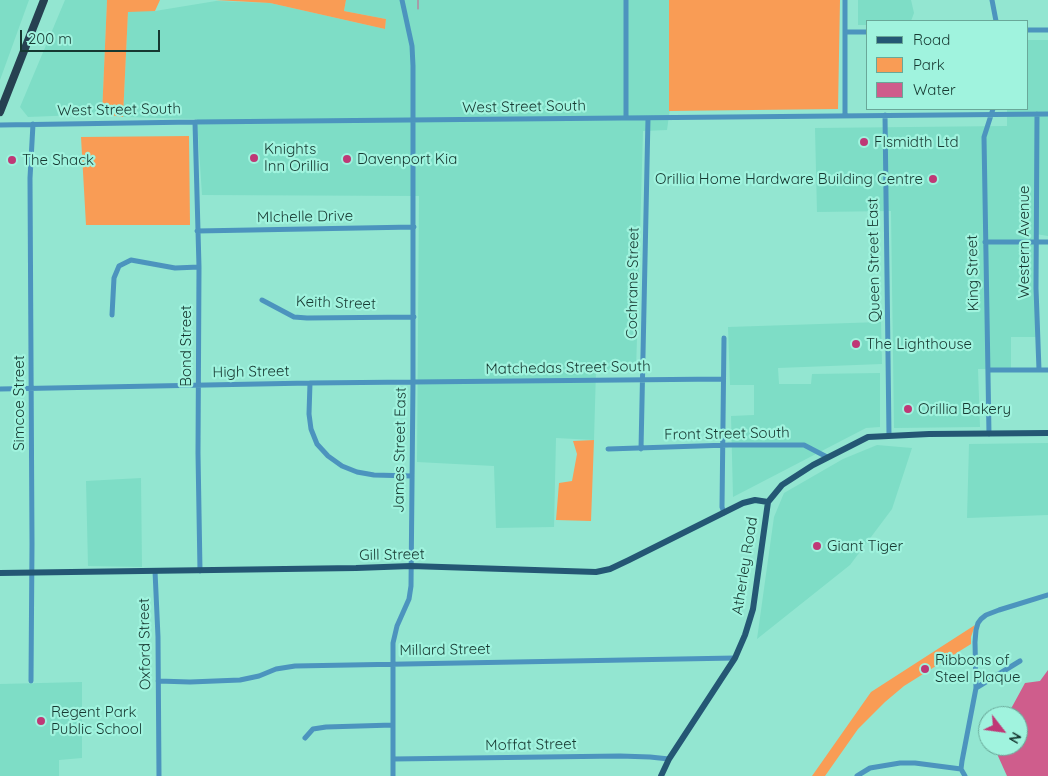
<!DOCTYPE html>
<html>
<head>
<meta charset="utf-8">
<style>
  body { margin:0 }
  #map { position:relative; width:1048px; height:776px; overflow:hidden; background:#93e6d1; font-family:Quicksand,sans-serif }
  canvas { display:block }
  .legend { position:absolute; left:866px; top:20px; width:162px; height:90px; box-sizing:border-box; background:#a0f3de; border:1px solid #69a899; margin:0; padding:6px 9px; list-style:none; font-size:15px; color:#163831 }
  .legend li { display:flex; align-items:center; gap:10px; height:25px }
  .legend b { width:25px; border:1px solid #69a899 }
  .north { position:absolute; left:978px; top:706px; width:50px; height:50px; box-sizing:border-box; background:#a0f3de; border:1px solid #69a899; border-radius:50%; rotate:120deg; font-size:14px; font-weight:700; line-height:20px; text-align:center; color:#163831 }
  .north::after { content:''; display:block; margin:auto; width:18px; height:22px; background:#bf3876; clip-path:polygon(50% 0,100% 100%,50% 72%,0 100%) }
  .scale { position:absolute; left:20px; top:30px; width:140px; height:22px; box-sizing:border-box; border:2px solid #163831; border-top:0; padding-left:6px; font-size:15px; line-height:18px; white-space:nowrap; color:#163831; -webkit-text-stroke:4px #a0f3de; paint-order:stroke }
</style>
</head>
<body>
<div id="map">
<canvas width="1048" height="776"></canvas>
<ul class="legend">
<li><b style="height:6px;background:#245774"></b>Road</li>
<li><b style="height:14px;background:#f99c55"></b>Park</li>
<li><b style="height:14px;background:#cf5d8c"></b>Water</li>
</ul>
<div class="north">N</div>
<div class="scale">200 m</div>
</div>
<script>
const ctx = document.querySelector('canvas').getContext('2d');
ctx.lineJoin = 'round';
function fillPath(path, color) {
  ctx.fillStyle = color;
  ctx.fill(path, 'evenodd');
}
function poly(rows) {
  const path = new Path2D();
  for (const r of rows) {
    path.moveTo(r[0], r[1]);
    for (let i = 2; i < r.length; i += 2) path.lineTo(r[i], r[i + 1]);
  }
  return path;
}
function stroke(path, color, width, dash) {
  ctx.strokeStyle = color;
  ctx.lineWidth = width;
  ctx.lineCap = dash ? 'butt' : 'round';
  ctx.setLineDash(dash || []);
  ctx.stroke(path);
}
function label(font, color, halo, rows, align = 'center') {
  ctx.font = font + ' Quicksand,sans-serif';
  ctx.lineWidth = 4.5;
  ctx.setLineDash([]);
  ctx.textBaseline = 'middle';
  ctx.strokeStyle = halo;
  ctx.fillStyle = color;
  for (const [text, x, y, turn = 0] of rows) {
    ctx.save();
    ctx.translate(x, y);
    ctx.rotate((+turn || 0) * Math.PI / 180);
    ctx.textAlign = isNaN(turn) ? turn : align;
    if (halo) ctx.strokeText(text, 0, 0);
    ctx.fillText(text, 0, 0);
    ctx.restore();
  }
}
fillPath(poly([
  [0,0,29,0,0,80],
  [65,0,107,0,102,114,28,117,20,107],
  [346,0,670,0,670,108,667,130,643,131,636,371,596,370,594,440,556,438,554,527,496,528,494,466,417,462,419,196,202,195,197,119,123,117,128,11,155,11,216,1,270,3,385,29,386,19,344,11],
  [858,0,911,0,914,13,911,21,867,21,867,25,858,25],
  [1027,40,1048,40,1048,236,1036,234,1038,337,1011,337,1011,369,978,369,980,427,894,428,891,211,817,212,815,128,1007,126,1007,109,1027,109],
  [881,322,882,364,778,368,779,384,811,384,812,374,880,373,880,427,866,428,733,497,731,416,754,415,754,385,730,385,728,327],
  [1048,443,1048,515,967,518,969,444],
  [877,445,912,448,892,509,850,565,757,639,774,517,784,493,843,459],
  [141,478,142,567,88,566,86,481],
  [82,682,82,758,59,760,59,776,0,776,0,684]
]), '#7eddc6');
fillPath(poly([
  [107,0,160,0,155,11,128,12,123,117,102,114],
  [215,0,346,0,344,11,386,19,385,29,270,3],
  [669,0,840,0,838,109,669,111],
  [189,136,190,225,86,225,81,137],
  [594,440,591,521,556,520,559,483,572,481,577,454,573,441],
  [975,625,971,637,971,644,904,686,885,702,858,729,825,776,812,776,871,692]
]), '#f99c55');
fillPath(poly([
  [1048,670,1048,776,1007,776,998,756,999,746,1018,746,1018,716,1007,716,1025,683,1040,681]
]), '#cf5d8c');
stroke(poly([
  [418,9,418,0]
]), '#cf5d8c', 1);
stroke(poly([
  [626,0,626,118],
  [845,0,845,116],
  [992,0,996,21],
  [1027,30,1048,30],
  [845,32,867,32],
  [1037,114,1036,288,1039,370],
  [885,115,889,435],
  [195,122,199,267,198,453,200,571],
  [0,125,195,122,1048,114],
  [197,231,414,227],
  [985,242,1048,242],
  [262,300,294,317,307,318,414,317],
  [112,315,114,278,119,266,131,260,175,268,199,267],
  [724,338,722,507,724,513],
  [988,370,1048,370],
  [310,383,309,414,311,429,317,444,328,456,342,466,357,472,374,475,412,476],
  [0,389,310,383,723,379],
  [989,434,984,137,993,109],
  [608,449,729,445,804,445,827,457],
  [641,449,648,118],
  [155,571,158,637,159,776],
  [31,681,32,544,30,178,33,124],
  [158,681,190,682,240,680,259,676,276,669,295,666,735,658],
  [976,688,1020,661],
  [305,738,313,729,326,727,393,725],
  [393,759,620,756,650,757,669,759],
  [393,776,393,643,397,626,409,599,411,586,413,382,413,66,412,46,402,0],
  [857,776,870,768,900,763,915,763,961,769],
  [965,776,961,769,962,761,976,688,975,642,976,630,978,623,981,619,986,615,999,610,1048,595]
]), '#4c94be', 5);
stroke(poly([
  [0,573,356,568,411,566,596,572,610,569,629,560,743,503,755,500,768,502],
  [661,776,669,759,735,658,745,635,753,609,768,502,782,485,813,465,868,437,929,434,1048,433]
]), '#245774', 6);
stroke(poly([
  [0,112,44,0]
]), '#264151', 8);
for (const [x, y, r, color] of [
  [864,142,5,"#bf3876"],
  [254,158,5,"#bf3876"],
  [347,159,5,"#bf3876"],
  [12,160,5,"#bf3876"],
  [933,179,5,"#bf3876"],
  [856,344,5,"#bf3876"],
  [908,409,5,"#bf3876"],
  [817,546,5,"#bf3876"],
  [925,669,5,"#bf3876"],
  [41,721,5,"#bf3876"]
]) {
  const dot = new Path2D();
  dot.arc(x, y, r, 0, 2 * Math.PI);
  ctx.fillStyle = color;
  ctx.fill(dot);
  stroke(dot, '#a0f3de', 2);
}
label('15px', '#163831', '#a0f3de', [
  ["West Street South",524,107,-1],
  ["West Street South",119,110,-1],
  ["MIchelle Drive",305,217,-1],
  ["Western Avenue",1024,242,-90],
  ["Queen Street East",874,260,-91],
  ["King Street",973,273,-91],
  ["Cochrane Street",633,283,-89],
  ["Keith Street",336,303,2],
  ["Bond Street",186,346,-90],
  ["Matchedas Street South",568,368,-1],
  ["High Street",251,372,-1],
  ["Simcoe Street",19,403,-90],
  ["Front Street South",727,434,-1],
  ["James Street East",400,450,-89],
  ["Gill Street",392,555,-1],
  ["Atherley Road",745,566,-81],
  ["Oxford Street",145,644,-91],
  ["Millard Street",445,650,-1],
  ["Moffat Street",531,745,-1]
]);
label('15px', '#163831', '#a0f3de', [
  ["Flsmidth Ltd",874,142],
  ["Knights",264,149],
  ["Inn Orillia",264,166],
  ["Davenport Kia",357,159],
  ["The Shack",22,160],
  ["Orillia Home Hardware Building Centre",923,179,"right"],
  ["The Lighthouse",866,344],
  ["Orillia Bakery",918,409],
  ["Giant Tiger",827,546],
  ["Ribbons of",935,660],
  ["Steel Plaque",935,677],
  ["Regent Park",51,712],
  ["Public School",51,729]
], 'left');
</script>
</body>
</html>
